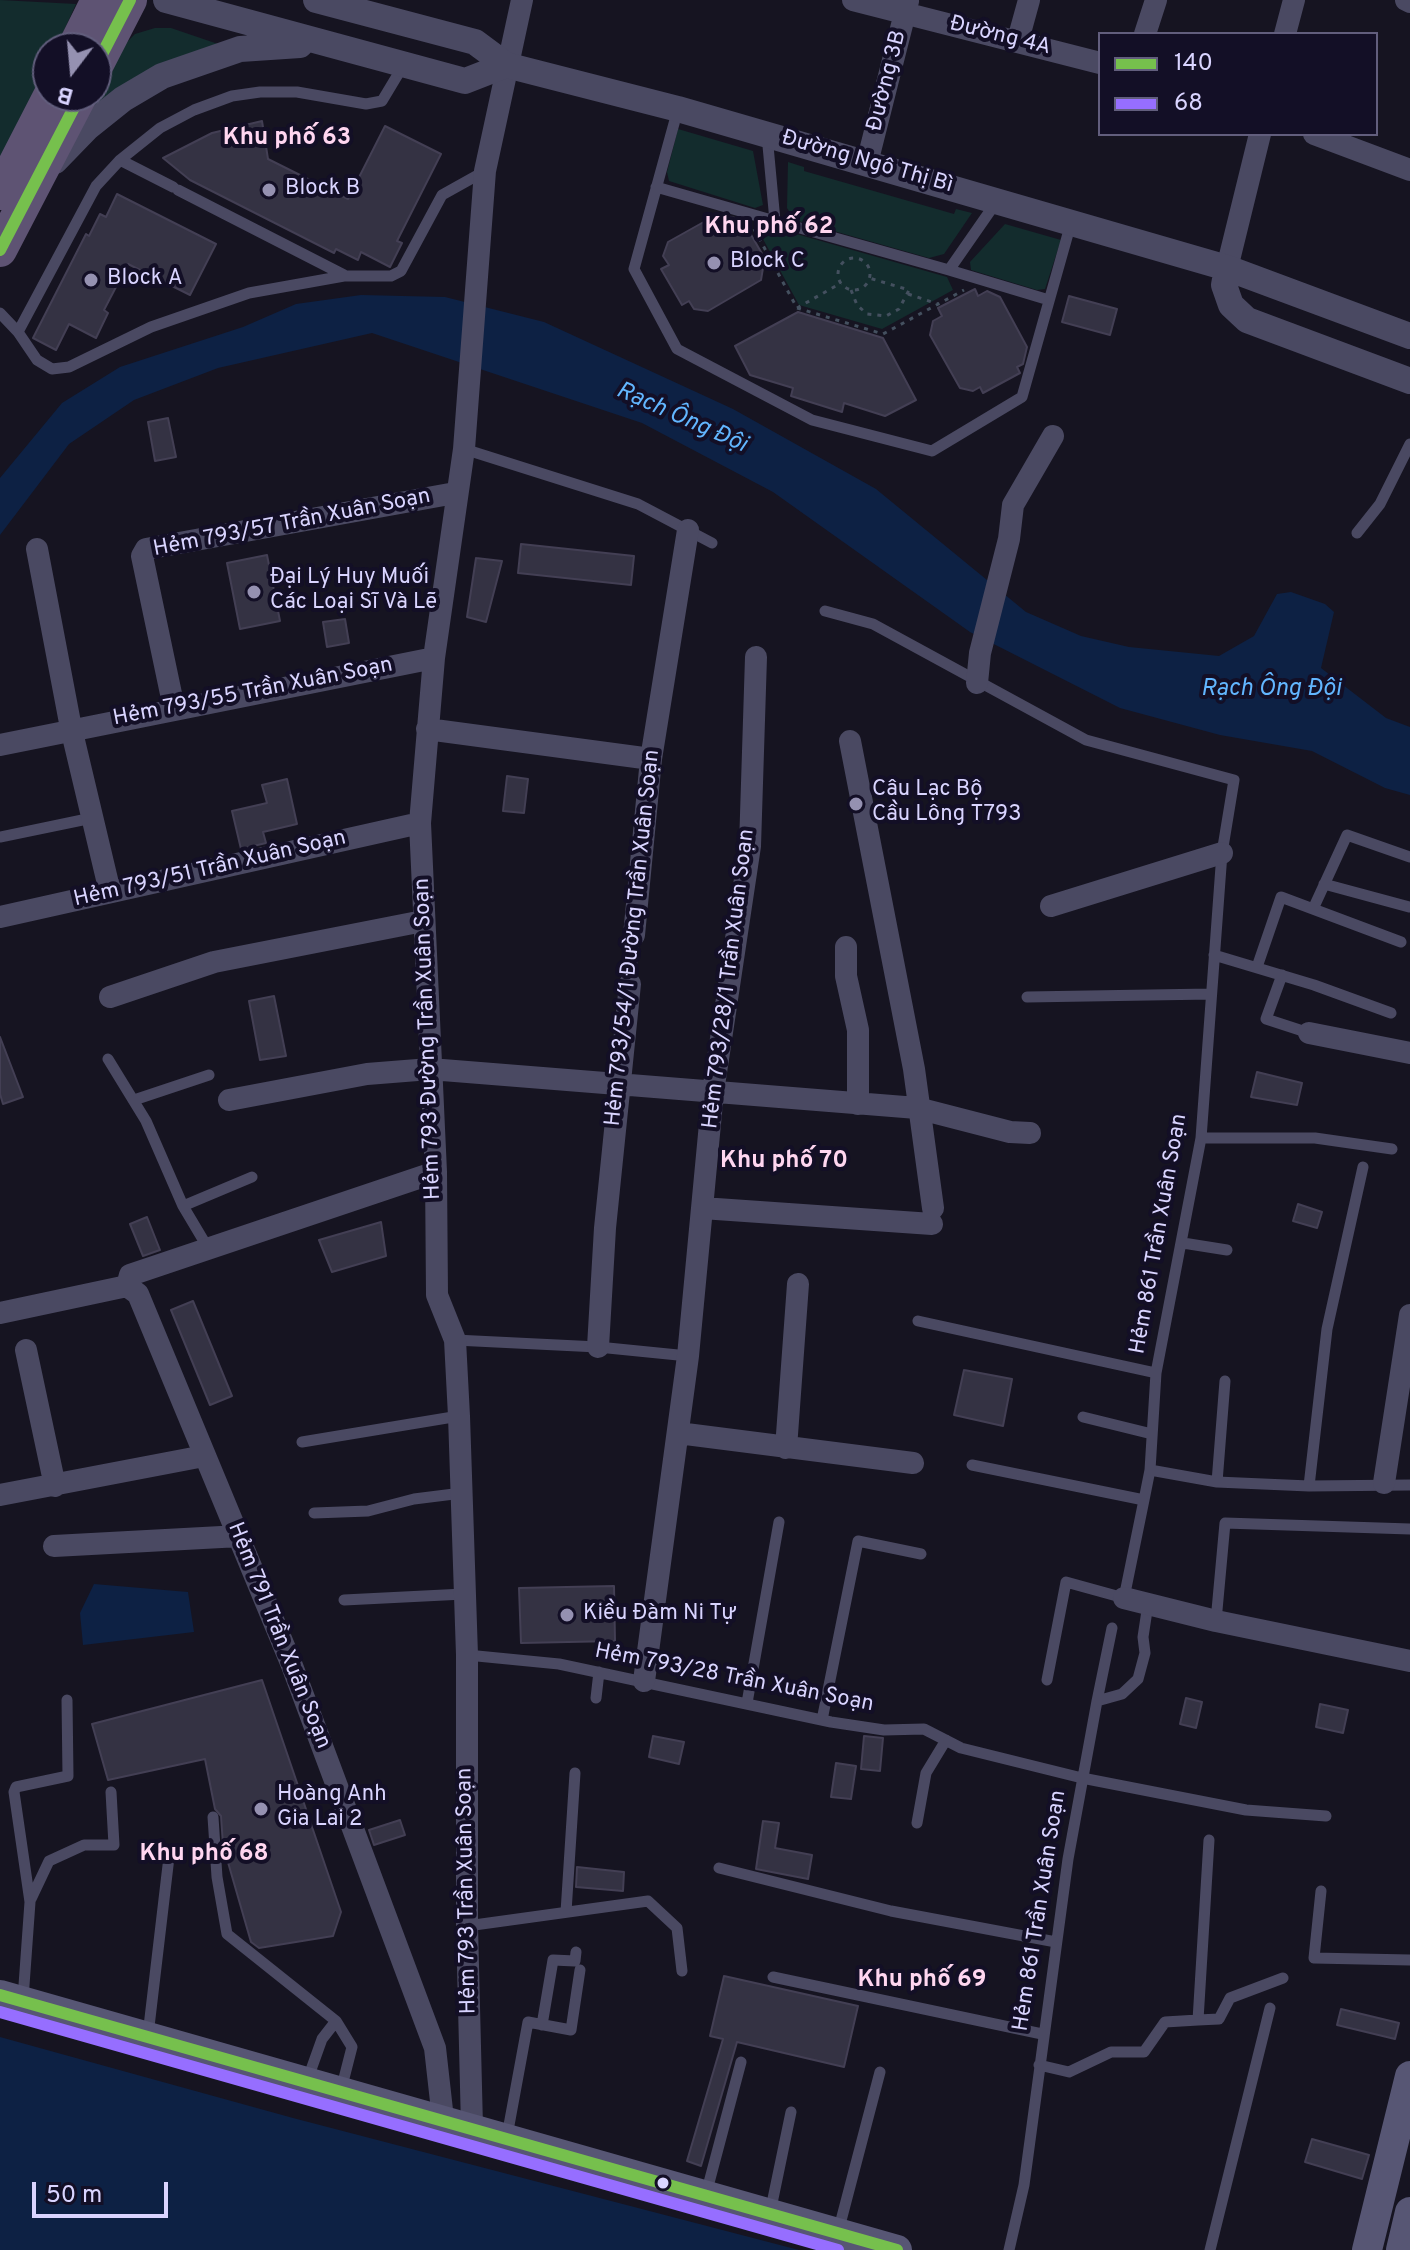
<!DOCTYPE html>
<html>
<head>
<meta charset="utf-8">
<style>
  body { margin:0 }
  #map { position:relative; width:1410px; height:2250px; overflow:hidden; background:#161421; font-family:Overpass,sans-serif }
  canvas { display:block }
  .legend { position:absolute; left:1098px; top:32px; width:280px; height:104px; box-sizing:border-box; background:#130f26; border:2px solid #625e7d; margin:0; padding:10px 14px; list-style:none; font-size:24px; color:#d9d4ff }
  .legend li { display:flex; align-items:center; gap:16px; height:40px }
  .legend b { width:40px; border:2px solid #625e7d }
  .north { position:absolute; left:32px; top:32px; width:80px; height:80px; box-sizing:border-box; background:#130f26; border:2px solid #625e7d; border-radius:50%; rotate:196deg; font-size:22px; font-weight:700; line-height:32px; text-align:center; color:#d9d4ff }
  .north::after { content:''; display:block; margin:auto; width:28px; height:36px; background:#9591b1; clip-path:polygon(50% 0,100% 100%,50% 72%,0 100%) }
  .scale { position:absolute; left:32px; top:2182px; width:136px; height:36px; box-sizing:border-box; border:4px solid #d9d4ff; border-top:0; padding-left:10px; font-size:24px; line-height:28px; white-space:nowrap; color:#d9d4ff; -webkit-text-stroke:6px #130f26; paint-order:stroke }
</style>
</head>
<body>
<div id="map">
<canvas width="1410" height="2250"></canvas>
<ul class="legend">
<li><b style="height:10px;background:#76c04d"></b>140</li>
<li><b style="height:10px;background:#966eff"></b>68</li>
</ul>
<div class="north">B</div>
<div class="scale">50 m</div>
</div>
<script>
const ctx = document.querySelector('canvas').getContext('2d');
ctx.lineJoin = 'round';
function fillPath(path, color) {
  ctx.fillStyle = color;
  ctx.fill(path, 'evenodd');
}
function poly(rows) {
  const path = new Path2D();
  for (const r of rows) {
    if (r.length === 3) {
      path.moveTo(r[0] + r[2], r[1]);
      path.arc(r[0], r[1], r[2], 0, 2 * Math.PI);
      continue;
    }
    path.moveTo(r[0], r[1]);
    for (let i = 2; i < r.length; i += 2) path.lineTo(r[i], r[i + 1]);
  }
  return path;
}
function stroke(path, color, width, dash) {
  ctx.strokeStyle = color;
  ctx.lineWidth = width;
  ctx.lineCap = dash ? 'butt' : 'round';
  ctx.setLineDash(dash || []);
  ctx.stroke(path);
}
function label(font, color, halo, rows, align = 'center') {
  ctx.font = font + ' Overpass,sans-serif';
  ctx.lineWidth = 8;
  ctx.setLineDash([]);
  ctx.textBaseline = 'middle';
  ctx.strokeStyle = halo;
  ctx.fillStyle = color;
  for (const [text, x, y, turn = 0] of rows) {
    ctx.save();
    ctx.translate(x, y);
    ctx.rotate((+turn || 0) * Math.PI / 180);
    ctx.textAlign = isNaN(turn) ? turn : align;
    if (halo) ctx.strokeText(text, 0, 0);
    ctx.fillText(text, 0, 0);
    ctx.restore();
  }
}
fillPath(poly([
  [0,0,76,4,56,48,48,48,48,66,0,171],
  [155,28,171,28,218,44,93,108,121,48,135,34],
  [678,129,753,151,763,205,755,208,669,181,667,172],
  [788,162,804,167,804,171,954,214,956,209,972,213,944,254,929,258,795,220,787,208],
  [1005,224,1061,240,1045,289,1037,290,971,270,970,262],
  [779,229,947,277,953,290,882,329,799,305,763,239]
]), '#132c2d');
fillPath(poly([
  [361,295,445,297,544,322,733,409,876,489,1026,612,1081,636,1129,647,1219,656,1254,636,1277,594,1291,592,1325,604,1334,612,1321,668,1386,718,1410,727,1410,795,1385,788,1312,751,1220,735,1120,708,970,632,773,492,642,423,372,333,218,368,134,400,69,444,0,535,0,478,62,403,120,367,243,327,296,304],
  [94,1584,188,1592,194,1632,83,1645,80,1613],
  [0,2037,293,2118,799,2250,0,2250]
]), '#0d2144');
const building = poly([
  [262,121,268,159,348,199,385,126,441,154,397,241,402,243,390,267,361,252,358,260,336,249,334,253,190,180,163,158,212,133,262,121],
  [117,194,216,244,190,295,128,264,104,310,108,313,96,338,69,324,56,350,33,338,86,234,89,236,100,214,106,217,117,194],
  [718,214,735,218,738,223,743,221,764,257,759,260,763,268,761,280,708,311,694,309,689,301,682,305,661,269,669,265,663,256,668,242,718,214],
  [975,289,978,296,987,291,1000,297,1027,347,1023,364,1017,367,1020,373,983,393,980,387,973,391,960,388,930,335,933,321,942,316,938,308,975,289],
  [1069,296,1117,309,1110,335,1062,322,1069,296],
  [798,312,883,338,916,400,885,416,844,403,842,412,791,396,793,388,750,375,735,346,798,312],
  [168,418,176,457,155,461,148,422,168,418],
  [521,544,634,556,631,585,518,573,521,544],
  [267,555,280,621,240,629,227,563,267,555],
  [476,558,502,561,486,622,467,617,476,558],
  [345,619,349,643,327,647,323,622,345,619],
  [507,776,528,779,524,813,503,811,507,776],
  [287,779,297,824,263,832,266,843,241,849,232,811,267,803,262,785,287,779],
  [274,996,286,1056,260,1060,249,1001,274,996],
  [0,1037,23,1097,3,1104,0,1094,0,1037],
  [1257,1072,1302,1083,1297,1105,1251,1097,1257,1072],
  [1298,1204,1322,1212,1317,1228,1293,1221,1298,1204],
  [147,1217,160,1250,143,1256,130,1224,147,1217],
  [381,1222,386,1256,332,1272,319,1240,381,1222],
  [193,1301,232,1396,210,1405,171,1310,193,1301],
  [964,1370,1012,1379,1003,1426,954,1415,964,1370],
  [614,1586,615,1641,521,1643,519,1588,614,1586],
  [262,1680,341,1912,333,1936,259,1948,251,1942,223,1845,221,1816,215,1809,205,1759,108,1780,92,1724,262,1680],
  [1186,1698,1202,1702,1196,1728,1180,1724,1186,1698],
  [1320,1704,1348,1710,1343,1733,1316,1727,1320,1704],
  [653,1736,684,1742,679,1764,649,1757,653,1736],
  [864,1736,883,1738,880,1771,861,1769,864,1736],
  [836,1763,856,1766,851,1799,831,1797,836,1763],
  [400,1820,405,1835,374,1845,369,1830,400,1820],
  [763,1821,779,1823,775,1848,812,1855,808,1879,756,1869,763,1821],
  [577,1867,624,1872,623,1891,576,1887,577,1867],
  [724,1976,858,2006,844,2067,737,2042,701,2166,687,2161,723,2039,710,2036,724,1976],
  [1341,2009,1399,2023,1395,2039,1337,2025,1341,2009],
  [1312,2139,1369,2155,1362,2179,1305,2162,1312,2139]
]);
fillPath(building, '#343243');
stroke(building, '#433f54', 2);
stroke(poly([
  [754,229,797,308,883,334,964,290],
  [854,274,16],
  [851,290,857,305,867,314,886,316,899,309,909,290,869,278],
  [908,294,938,304],
  [797,308,841,283]
]), '#44505f', 3, [4, 6]);
stroke(poly([
  [678,109,634,269,677,349,812,420,932,451,1022,397,1071,223],
  [767,135,775,221,949,270,997,201],
  [120,160,173,187],
  [656,187,775,221],
  [178,190,344,275],
  [949,270,1049,300],
  [0,313,18,332,96,186,120,160,160,128,194,110,232,96,260,92,297,92,366,104,382,101,403,66],
  [18,332,37,360,52,369,69,367,151,327,249,293,344,276,391,276,401,271,442,195,485,171],
  [464,449,638,504,712,543],
  [1357,533,1380,504,1410,444],
  [825,611,873,624,1086,740,1234,780,1222,853,1201,1138,1156,1373,1150,1470,1144,1500,1124,1598,1066,1582,1047,1680],
  [0,837,92,818],
  [1324,884,1409,907],
  [1313,909,1347,835,1410,857],
  [1214,955,1314,985,1391,1013],
  [1257,967,1281,897,1401,942],
  [1282,975,1266,1019,1309,1033],
  [630,984,634,935],
  [1027,997,1211,994],
  [108,1059,146,1121,183,1206,208,1248],
  [134,1100,209,1075],
  [1201,1138,1315,1138,1392,1149],
  [183,1206,252,1177],
  [1183,1243,1227,1250],
  [918,1321,1156,1373],
  [455,1340,598,1347,688,1356],
  [1083,1417,1152,1434],
  [302,1442,459,1416],
  [972,1465,1144,1500],
  [1150,1470,1217,1482,1309,1486,1410,1485],
  [1217,1482,1225,1381],
  [1309,1486,1327,1329,1363,1167],
  [314,1513,368,1511,414,1499,462,1493],
  [344,1600,464,1594],
  [1216,1621,1225,1523,1410,1529],
  [467,1655,559,1664,831,1722,884,1730,924,1729,961,1748,1082,1778,1246,1810,1326,1816],
  [596,1698,599,1672],
  [1097,1701,1112,1628],
  [747,1703,779,1522],
  [822,1720,858,1541,921,1554],
  [213,1817,217,1877,227,1934,336,2021,352,2047,341,2090],
  [917,1823,926,1773,946,1740],
  [719,1868,891,1911,1056,1942],
  [1321,1891,1314,1958,1410,1960],
  [31,1899,49,1861,84,1845,114,1845,111,1792],
  [566,1912,575,1773],
  [467,1926,648,1901,677,1928,682,1971],
  [773,1977,1042,2034],
  [23,1999,30,1902,14,1792,16,1787,68,1776,67,1700],
  [1198,2020,1219,2019,1230,1998,1283,1978],
  [542,2025,553,1960,575,1961,576,1952],
  [148,2035,169,1857],
  [1039,2065,1069,2072,1111,2052,1144,2052,1165,2022,1198,2020,1209,1840],
  [307,2081,322,2039,336,2021],
  [507,2136,528,2022,571,2030,580,1970],
  [706,2194,741,2062],
  [770,2213,791,2112],
  [838,2232,880,2072],
  [1009,2250,1024,2185,1068,1859,1097,1701,1122,1694,1138,1679,1145,1653,1143,1637,1148,1604],
  [1210,2250,1270,2008]
]), '#4a4962', 11);
stroke(poly([
  [853,0,1100,63],
  [1406,0,1410,2],
  [1145,34,1156,0],
  [1285,34,1294,0],
  [1018,40,1029,0],
  [1314,134,1410,170],
  [867,163,908,1],
  [1227,268,1260,134],
  [37,549,71,728,110,892],
  [977,683,980,653,1009,539,1013,505,1053,436],
  [174,708,142,556,146,549,455,493],
  [427,729,651,759],
  [850,741,914,1069,933,1208],
  [0,745,434,658],
  [1051,906,1222,853],
  [0,917,420,823],
  [634,935,651,759,688,530],
  [846,947,846,976,858,1030,858,1104],
  [110,997,214,962,423,921],
  [1309,1033,1410,1053],
  [229,1100,367,1074,430,1069,917,1108,1010,1132,1030,1133],
  [702,1208,932,1224],
  [127,1286,130,1275,436,1172],
  [0,1313,127,1286,138,1294,291,1663,435,2048,443,2119],
  [598,1347,605,1228,630,984],
  [26,1350,55,1486],
  [678,1433,913,1463],
  [786,1448,798,1284],
  [1384,1483,1410,1315],
  [0,1495,204,1456],
  [54,1546,240,1536],
  [1124,1598,1216,1621,1410,1661],
  [644,1681,688,1356,713,1092,750,846,756,657],
  [472,2127,467,1926,467,1655,459,1416,455,1340,437,1295,436,1172,420,823,434,658,464,449,485,171,522,0]
]), '#4a4962', 22);
stroke(poly([
  [166,0,465,81,506,65],
  [316,0,475,42,506,65,678,109,1227,268,1410,336],
  [55,161,88,127,123,99,162,76,240,49,300,45],
  [1227,268,1224,285,1231,305,1247,320,1410,381]
]), '#4a4962', 26);
stroke(poly([
  [0,1995,897,2250],
  [1367,2250,1410,2076],
  [1401,2250,1410,2212]
]), '#575674', 30);
stroke(poly([
  [74,48,98,0],
  [96,66,130,0],
  [0,193,50,96],
  [0,250,80,96]
]), '#5e5373', 34);
stroke(poly([
  [96,66,130,0],
  [0,250,80,96],
  [0,1995,897,2250]
]), '#76c04d', 12);
stroke(poly([
  [0,2012,838,2250]
]), '#966eff', 12);
for (const [x, y, r, color] of [
  [269,190,8,"#9591b1"],
  [714,263,8,"#9591b1"],
  [91,280,8,"#9591b1"],
  [254,592,8,"#9591b1"],
  [856,804,8,"#9591b1"],
  [567,1615,8,"#9591b1"],
  [261,1809,8,"#9591b1"],
  [663,2183,7,"#d9d4ff"]
]) {
  const dot = new Path2D();
  dot.arc(x, y, r, 0, 2 * Math.PI);
  ctx.fillStyle = color;
  ctx.fill(dot);
  stroke(dot, '#130f26', 3);
}
label('22px', '#d9d4ff', '#130f26', [
  ["Đường 4A",1000,37,14],
  ["Đường 3B",888,81,-76],
  ["Đường Ngô Thị Bì",867,163,16],
  ["Hẻm 793/57 Trần Xuân Soạn",292,524,-11],
  ["Hẻm 793/55 Trần Xuân Soạn",253,693,-11],
  ["Hẻm 793/51 Trần Xuân Soạn",210,870,-13],
  ["Hẻm 793/54/1 Đường Trần Xuân Soạn",634,938,-84],
  ["Hẻm 793/28/1 Trần Xuân Soạn",730,979,-83],
  ["Hẻm 793 Đường Trần Xuân Soạn",429,1039,-92],
  ["Hẻm 861 Trần Xuân Soạn",1160,1234,-80],
  ["Hẻm 791 Trần Xuân Soạn",278,1636,68],
  ["Hẻm 793/28 Trần Xuân Soạn",734,1679,11],
  ["Hẻm 793 Trần Xuân Soạn",468,1891,-91],
  ["Hẻm 861 Trần Xuân Soạn",1041,1911,-81]
]);
label('22px', '#d9d4ff', '#130f26', [
  ["Block B",285,190],
  ["Block C",730,263],
  ["Block A",107,280],
  ["Đại Lý Huy Muối",270,579],
  ["Các Loại Sĩ Và Lẽ",270,604],
  ["Câu Lạc Bộ",872,791],
  ["Cầu Lông T793",872,816],
  ["Kiều Đàm Ni Tự",583,1615],
  ["Hoàng Anh",277,1796],
  ["Gia Lai 2",277,1821]
], 'left');
label('bold 24px', '#ffd6f0', '#130f26', [
  ["Khu phố 63",287,139],
  ["Khu phố 62",769,228],
  ["Khu phố 70",784,1162],
  ["Khu phố 68",204,1855],
  ["Khu phố 69",922,1981]
]);
label('italic 24px', '#62b6ff', '#130f26', [
  ["Rạch Ông Đội",681,419,24],
  ["Rạch Ông Đội",1271,690]
]);
</script>
</body>
</html>
